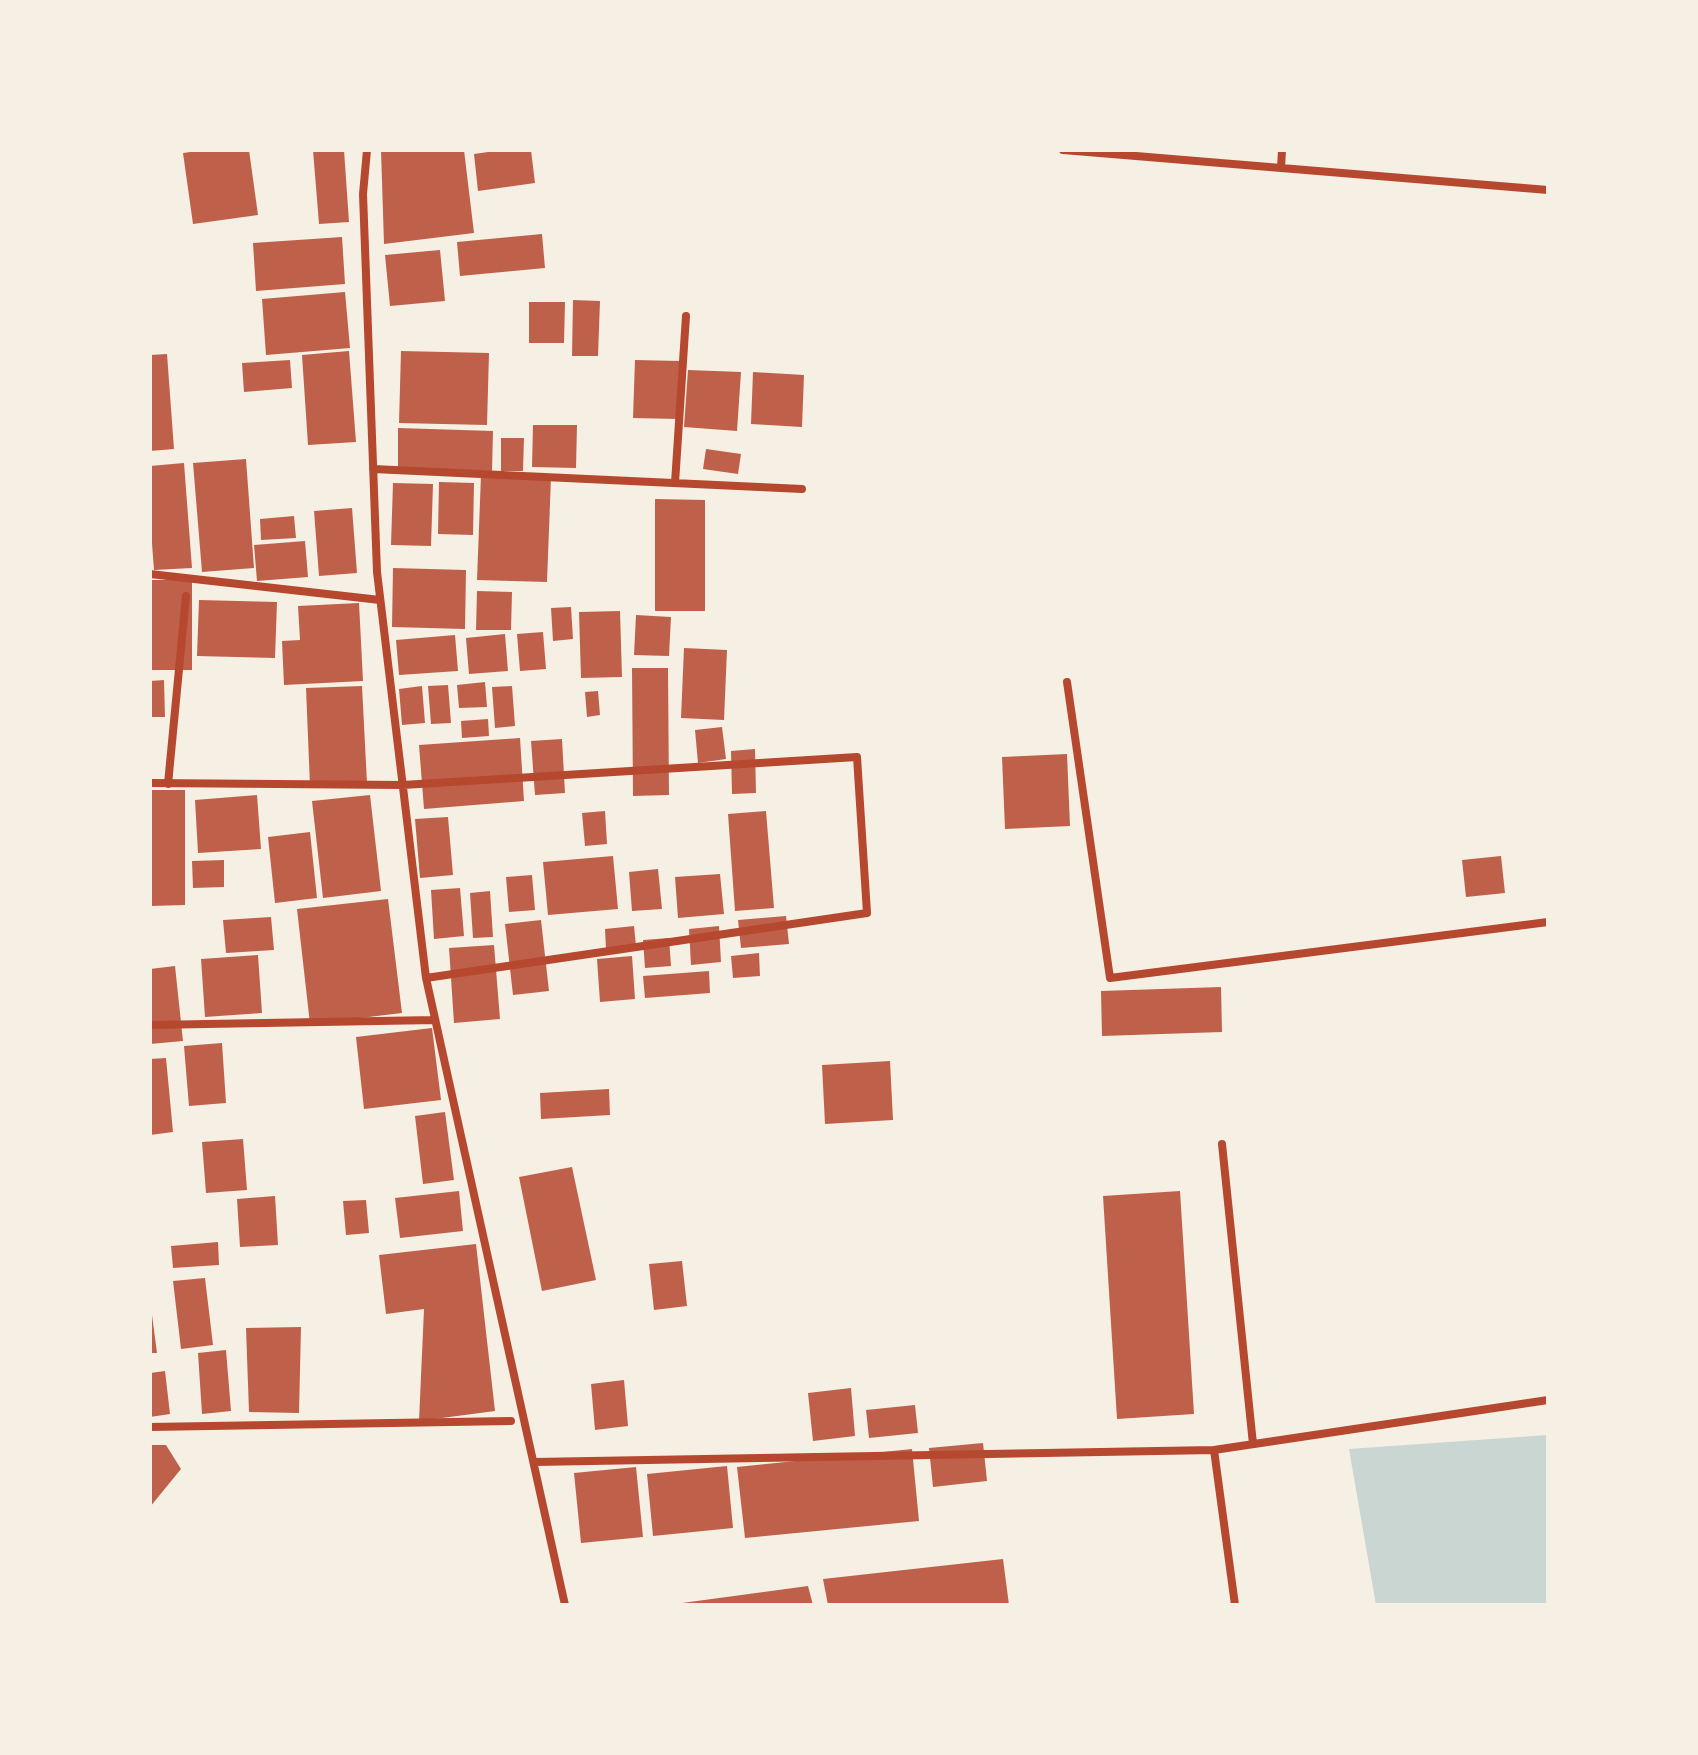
<!DOCTYPE html>
<html>
<head>
<meta charset="utf-8">
<style>
  body { margin:0 }
  #map { position:relative; width:1698px; height:1755px; overflow:hidden; background:#f6efe4; font-family:"Open Sans",sans-serif }
  canvas { display:block }
  .frame { position:absolute; inset:0; border:152px solid #f6efe4; pointer-events:none }
</style>
</head>
<body>
<div id="map">
<canvas width="1698" height="1755"></canvas>
<div class="frame"></div>
</div>
<script>
const ctx = document.querySelector('canvas').getContext('2d');
ctx.lineJoin = 'round';
function fillPath(path, color) {
  ctx.fillStyle = color;
  ctx.fill(path, 'evenodd');
}
function poly(rows) {
  const path = new Path2D();
  for (const r of rows) {
    path.moveTo(r[0], r[1]);
    for (let i = 2; i < r.length; i += 2) path.lineTo(r[i], r[i + 1]);
  }
  return path;
}
function stroke(path, color, width, dash) {
  ctx.strokeStyle = color;
  ctx.lineWidth = width;
  ctx.lineCap = dash ? 'butt' : 'round';
  ctx.setLineDash(dash || []);
  ctx.stroke(path);
}
fillPath(poly([
  [1548,1435,1548,1605,1376,1605,1349,1449]
]), '#c9d6d2');
fillPath(poly([
  [205,150,249,150,258,215,193,224,183,153],
  [313,150,344,150,349,222,319,224],
  [381,150,464,150,474,233,384,244],
  [502,150,531,150,535,183,478,191,474,154],
  [542,234,545,268,460,276,457,242],
  [342,237,345,284,256,291,253,243],
  [440,250,445,301,390,306,385,255],
  [345,292,350,348,266,355,262,299],
  [573,300,600,301,598,356,572,356],
  [529,302,565,302,564,343,529,343],
  [349,351,356,442,308,445,302,355],
  [401,351,489,353,487,425,399,423],
  [167,354,174,449,150,451,150,355],
  [290,360,292,388,244,392,242,363],
  [635,360,680,361,678,419,633,418],
  [688,370,741,372,737,431,684,427],
  [753,372,804,375,802,427,751,424],
  [533,425,577,425,576,468,532,467],
  [398,428,493,431,492,471,398,469],
  [501,438,524,438,523,471,501,471],
  [706,449,741,454,738,474,703,469],
  [246,459,254,568,202,572,193,463],
  [184,463,192,568,154,570,150,517,150,466],
  [481,475,551,477,547,582,477,580],
  [439,482,474,483,473,535,438,534],
  [393,483,433,484,431,546,391,545],
  [655,499,705,500,705,611,655,611],
  [352,508,357,573,319,576,314,511],
  [294,516,296,538,261,540,260,519],
  [305,541,308,577,257,581,254,545],
  [393,568,466,570,465,629,392,627],
  [150,580,192,580,192,670,150,670],
  [477,591,512,592,511,630,476,630],
  [199,600,277,602,275,658,197,656],
  [359,603,363,681,284,685,282,641,300,640,298,606],
  [571,607,573,639,553,641,551,608],
  [620,611,622,677,581,678,579,612],
  [636,615,671,617,669,656,634,655],
  [543,632,546,669,520,671,517,634],
  [505,634,508,671,469,674,466,638],
  [455,635,458,671,399,675,396,640],
  [684,648,727,650,724,720,681,718],
  [632,668,668,668,669,795,633,796],
  [164,680,165,717,150,717,150,681],
  [485,682,487,707,459,708,457,685],
  [448,685,451,723,431,724,428,686],
  [362,686,367,783,310,786,306,688],
  [422,686,425,723,402,725,399,689],
  [512,686,515,726,495,728,492,687],
  [598,691,600,715,587,717,585,692],
  [488,719,489,736,462,738,461,721],
  [722,727,726,759,698,763,695,730],
  [520,738,524,801,424,809,419,745],
  [562,739,565,793,535,795,531,741],
  [755,749,756,793,732,794,731,751],
  [1067,754,1070,826,1005,829,1002,757],
  [150,790,185,790,185,905,150,906],
  [257,795,261,849,198,853,195,800],
  [370,795,381,891,323,898,312,801],
  [605,811,607,844,585,846,582,813],
  [766,811,774,908,735,911,728,814],
  [448,817,453,875,420,878,415,819],
  [310,832,317,898,275,903,268,837],
  [613,856,618,909,548,915,543,862],
  [1501,856,1505,893,1466,897,1462,860],
  [224,860,224,887,193,888,192,861],
  [658,869,662,909,632,911,629,872],
  [720,874,724,914,678,918,675,877],
  [532,875,535,910,509,912,506,877],
  [460,888,464,936,434,939,431,890],
  [490,891,493,937,473,938,470,893],
  [388,899,402,1013,310,1024,297,909],
  [786,916,789,944,741,948,738,920],
  [271,917,274,950,226,953,223,920],
  [541,920,549,991,513,995,505,924],
  [634,926,636,946,606,949,605,929],
  [719,926,721,962,691,965,689,929],
  [669,938,671,966,645,968,643,940],
  [494,945,500,1019,454,1023,449,948],
  [759,953,760,976,733,978,731,956],
  [258,955,262,1013,205,1017,201,959],
  [632,956,635,999,600,1002,597,959],
  [175,966,183,1041,150,1044,150,969],
  [709,971,710,993,645,998,643,976],
  [1221,987,1222,1032,1102,1036,1101,991],
  [432,1028,441,1100,364,1109,356,1037],
  [222,1043,226,1103,189,1106,184,1046],
  [166,1058,173,1132,150,1135,150,1059],
  [890,1061,893,1120,825,1124,822,1065],
  [609,1089,610,1115,541,1119,540,1093],
  [445,1112,454,1180,423,1184,415,1116],
  [243,1139,247,1190,206,1193,202,1142],
  [572,1167,596,1280,542,1291,519,1177],
  [459,1191,463,1231,400,1238,395,1198],
  [1180,1191,1194,1414,1117,1419,1103,1196],
  [275,1196,278,1245,240,1247,237,1199],
  [366,1200,369,1233,346,1235,343,1201],
  [218,1242,219,1265,173,1268,171,1246],
  [476,1244,495,1411,419,1421,424,1309,386,1314,379,1255],
  [682,1261,687,1306,654,1310,649,1264],
  [205,1278,213,1345,181,1349,173,1281],
  [150,1315,152,1315,157,1353,150,1353],
  [301,1327,299,1413,249,1412,246,1328],
  [226,1350,231,1411,202,1414,198,1353],
  [165,1371,170,1414,150,1417,150,1373],
  [624,1380,628,1426,595,1430,591,1384],
  [851,1388,855,1436,813,1441,808,1393],
  [915,1405,918,1433,869,1438,866,1410],
  [983,1443,987,1481,933,1487,929,1448],
  [150,1445,166,1445,181,1469,150,1507],
  [912,1449,919,1521,745,1538,737,1467],
  [727,1466,733,1528,653,1536,647,1474],
  [636,1467,643,1537,581,1543,574,1473],
  [1003,1559,1009,1605,828,1605,823,1579],
  [808,1586,813,1605,682,1605,682,1603]
]), '#bf614a');
stroke(poly([
  [367,150,363,194,377,572,426,978,565,1605],
  [1063,150,1548,190],
  [1281,168,1282,150],
  [373,469,802,489],
  [675,483,686,316],
  [150,574,380,600],
  [1067,682,1110,978,1548,922],
  [150,783,403,785,857,757,867,913,426,978],
  [168,784,186,596],
  [150,1025,435,1020],
  [1222,1144,1253,1444],
  [150,1427,511,1421],
  [534,1462,1214,1450],
  [1235,1605,1214,1450,1548,1400]
]), '#b5482f', 8);
</script>
</body>
</html>
